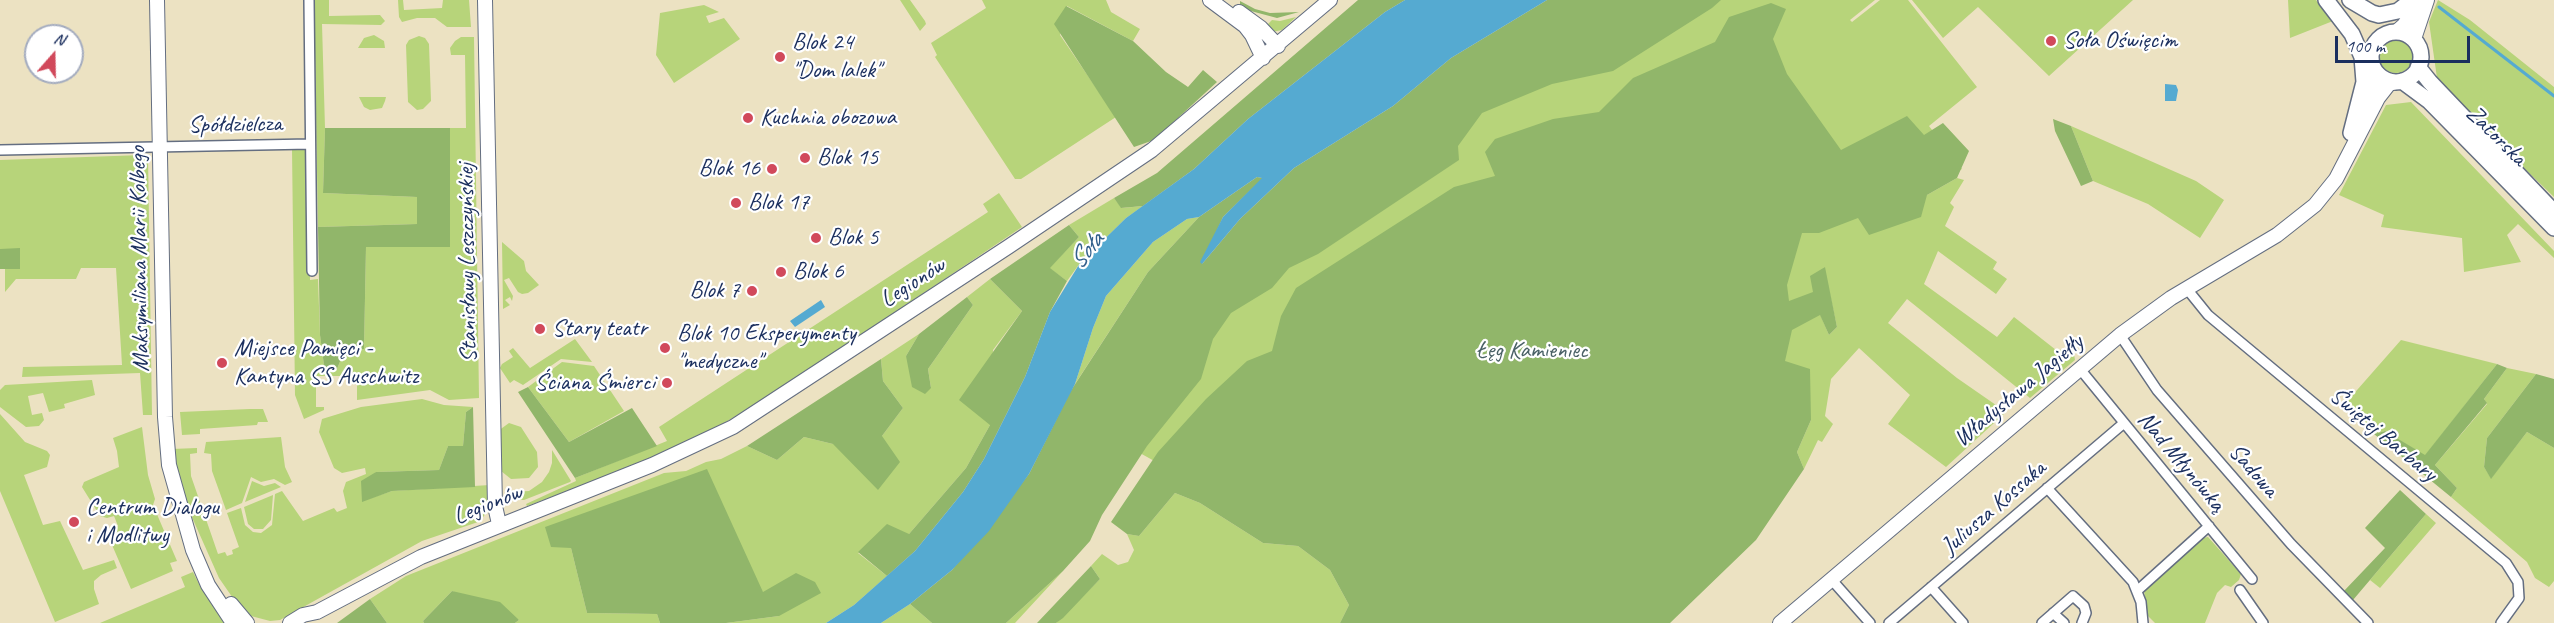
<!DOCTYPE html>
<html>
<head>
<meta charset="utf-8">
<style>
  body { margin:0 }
  #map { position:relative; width:2554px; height:623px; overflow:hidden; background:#ece2c2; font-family:Caveat,sans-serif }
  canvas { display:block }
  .north { position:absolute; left:24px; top:24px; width:60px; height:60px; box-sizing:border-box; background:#fff; border:2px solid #a4acbf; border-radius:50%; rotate:20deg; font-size:16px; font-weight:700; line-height:24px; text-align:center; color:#1b2f5e }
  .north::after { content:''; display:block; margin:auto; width:21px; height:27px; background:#d1495b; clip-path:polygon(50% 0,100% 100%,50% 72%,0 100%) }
  .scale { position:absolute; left:2335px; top:36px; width:135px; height:27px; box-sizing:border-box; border:3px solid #1b2f5e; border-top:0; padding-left:8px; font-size:18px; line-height:21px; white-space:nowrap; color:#1b2f5e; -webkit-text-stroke:4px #fff; paint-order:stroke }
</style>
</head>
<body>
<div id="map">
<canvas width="2554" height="623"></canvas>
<div class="north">N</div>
<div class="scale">100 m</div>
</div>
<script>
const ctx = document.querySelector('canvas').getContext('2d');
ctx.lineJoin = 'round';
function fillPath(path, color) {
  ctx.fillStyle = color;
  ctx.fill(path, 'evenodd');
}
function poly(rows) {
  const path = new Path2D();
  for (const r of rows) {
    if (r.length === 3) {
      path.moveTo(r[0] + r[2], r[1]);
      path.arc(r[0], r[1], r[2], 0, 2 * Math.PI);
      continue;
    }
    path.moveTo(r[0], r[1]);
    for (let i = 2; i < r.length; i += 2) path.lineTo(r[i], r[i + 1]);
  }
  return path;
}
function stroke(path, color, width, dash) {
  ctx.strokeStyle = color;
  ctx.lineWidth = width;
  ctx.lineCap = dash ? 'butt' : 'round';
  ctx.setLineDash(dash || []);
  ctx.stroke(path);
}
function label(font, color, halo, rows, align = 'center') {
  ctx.font = font + ' Caveat,sans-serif';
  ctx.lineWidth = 4.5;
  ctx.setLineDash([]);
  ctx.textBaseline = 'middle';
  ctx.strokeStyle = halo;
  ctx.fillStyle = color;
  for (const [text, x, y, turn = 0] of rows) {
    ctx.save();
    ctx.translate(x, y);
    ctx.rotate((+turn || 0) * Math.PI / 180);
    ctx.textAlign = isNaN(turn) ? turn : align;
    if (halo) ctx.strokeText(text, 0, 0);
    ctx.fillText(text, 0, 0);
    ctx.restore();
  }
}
fillPath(poly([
  [314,0,329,0,329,16,380,15,385,21,381,25,322,24,325,128,323,193,417,197,417,224,318,227],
  [398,0,403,0,404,10,442,8,443,0,469,0,471,27,447,27,435,18,417,18,402,22,399,17],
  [900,0,910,0,925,21,926,24,920,31],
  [982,0,1106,0,1111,12,1140,29,1133,41,1067,6,1060,35,1116,117,1021,179,1015,179,935,57,937,55,931,43,986,8],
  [1569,0,1875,0,1850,20,1852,22,1880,0,1908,0,1977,87,1929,126,1962,169,1861,222,1927,195,1957,178,1964,180,1950,203,1954,207,1945,226,1997,262,1993,269,2007,279,1996,294,1938,251,1924,284,1997,337,2014,317,2056,350,2073,349,2075,360,2030,398,1907,299,1888,323,1957,378,2006,412,1946,467,1888,424,1910,395,1859,348,1831,379,1825,416,1833,424,1822,442,1818,440,1804,469,1797,452,1811,420,1344,566,1073,416],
  [1824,267,1837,327,1829,335,1820,314],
  [1912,0,2133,0,2049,76,1978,7,1943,38],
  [2288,0,2316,0,2333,21,2290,38],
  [2438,0,2470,20,2554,87,2554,197,2438,85,2429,22],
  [704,5,719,12,706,16,709,23,724,18,740,39,674,83,656,55,660,13],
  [1296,17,1282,30,1272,32,1265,27,1272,20,1280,21],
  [374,35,384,41,385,48,358,48,364,38],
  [419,36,425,38,429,44,431,101,423,109,417,110,408,102,406,45,409,40],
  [461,37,474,37,479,398,449,400,430,390,357,400,357,384,350,384,350,376,316,376,316,407,324,407,324,410,304,419,295,395,292,149,304,148,306,151,310,280,318,279,320,335,325,373,337,369,345,349,364,349,366,247,450,247,450,128,466,128,465,55,451,55,450,48,455,41],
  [2396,56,17],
  [359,97,386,97,385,101,382,108,370,110,364,107],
  [2411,102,2554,251,2554,258,2518,224,2507,235,2521,262,2464,272,2462,238,2381,227,2384,215,2339,195,2386,105],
  [2071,126,2196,181,2224,200,2200,238,2148,204,2093,181],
  [143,155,148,157,152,415,143,415,140,373,22,377,23,367,122,365,116,268,81,268,76,279,16,279,5,292,5,269,20,269,20,249,0,249,0,160],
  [999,193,1022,227,784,387,714,429,632,467,527,506,526,504,576,481,575,478,667,441,659,427,988,212,983,204],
  [1114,198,1122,208,1143,206,1126,218,1080,263,1067,281,1049,268,1079,237,1069,225],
  [1199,217,1148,272,1075,384,1093,328,1106,296,1153,242,1187,219],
  [502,242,524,261,526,271,539,285,528,293,522,294,518,292,509,278,504,280,513,296,512,301,510,297,505,300,510,305,503,309],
  [990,279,1022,311,993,350,990,425,966,468,909,534,858,553,887,576,854,605,826,623,726,623,779,616,763,592,571,548,587,613,657,614,660,623,515,623,519,620,452,591,423,621,424,623,387,623,370,599,406,576,664,473,686,471,706,462,721,459,747,446,777,460,804,437,833,444,882,436,903,408,883,381,881,359,919,334,906,356,931,388,928,369,973,305,967,297],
  [575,339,592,362,561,359,523,385,514,380,510,383,500,368,502,364,513,357,509,351,513,348,530,368],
  [2401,340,2497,364,2425,456,2385,431,2374,434,2343,406],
  [562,362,594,366,624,411,569,442,528,387],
  [2507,368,2536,374,2487,438,2484,467,2491,478,2527,432,2554,448,2554,581,2549,587,2535,578,2527,562,2451,497,2457,488,2435,465,2487,404,2484,399],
  [92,380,95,395,64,404,65,408,49,412,43,393,28,396,32,415,42,413,44,420,39,426,26,427,0,407,0,390,5,385],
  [422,399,444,405,473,407,466,412,463,446,448,446,439,470,376,472,362,501,392,491,490,485,491,496,484,516,478,522,422,541,280,620,270,621,251,616,240,603,237,604,219,578,187,506,178,479,172,449,197,448,197,453,190,454,191,476,218,554,225,552,227,556,233,554,232,550,239,547,227,513,241,508,245,525,253,532,261,533,272,525,275,494,282,491,303,521,334,508,337,512,347,508,343,491,346,482,366,474,365,468,342,473,334,468,319,432,322,419,361,407],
  [250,409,263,409,268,422,258,422,257,425,200,429,200,434,182,435,180,412],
  [0,414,25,442,47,451,50,455,47,467,24,475,43,525,60,521,83,570,114,560,117,568,101,575,94,581,94,589,99,604,55,622,0,491],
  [509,423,521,427,537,452,538,467,529,478,511,479,501,471,499,464,498,431],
  [142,427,148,475,155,499,153,505,177,561,170,563,173,571,131,589,106,531,118,526,114,516,107,518,100,516,82,487,84,482,119,467,117,451,113,438],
  [281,437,285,467,292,482,285,485,274,479,261,482,251,477,242,503,226,510,212,471,211,454,204,453,206,442],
  [552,450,571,481,570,482,524,500,505,500,512,492,529,491,542,482,549,472,552,463],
  [252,481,264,486,275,483,281,487,245,502],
  [1175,493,1200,503,1263,543,1298,546,1330,570,1349,605,1340,623,1056,623,1100,579,1091,566,1102,554,1118,565,1128,562,1134,550,1127,534,1139,536],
  [273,495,271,520,263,529,254,529,248,524,244,507],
  [2426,514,2436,523,2380,588,2370,580],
  [2208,537,2241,574,2239,580,2231,587,2225,585,2217,593,2205,623,2155,623,2147,615,2144,590,2203,538],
  [1063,571,1015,623,1006,623],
  [193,572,200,586,228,623,100,623,185,587,181,577],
  [910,604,932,623,881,623]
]), '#b7d47a');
fillPath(poly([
  [1358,0,1405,0,1385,12,1248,119,1194,169,1143,206,1121,208,1114,198,1157,173],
  [1547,0,1721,0,1712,8,1613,71,1552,84,1482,113,1458,146,1459,160,1318,254,1289,268,1272,288,1231,313,1213,339,1201,379,1147,446,1102,515,1090,541,1063,571,1006,623,932,623,910,604,952,570,1029,474,1070,392,1148,272,1199,217,1257,177,1263,178,1223,217,1202,264,1240,219,1294,168,1393,106,1451,58],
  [1240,1,1255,9,1270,13,1299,12,1277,18,1247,10,1240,5],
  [1771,3,1786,9,1773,39,1787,74,1841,150,1907,116,1924,135,1943,123,1969,151,1957,178,1927,195,1921,217,1869,235,1858,218,1819,233,1802,233,1787,285,1789,301,1813,292,1810,276,1825,267,1837,327,1829,335,1820,315,1792,330,1785,361,1810,369,1811,420,1797,452,1804,469,1756,540,1670,623,1340,623,1349,605,1330,570,1298,546,1263,543,1200,503,1175,493,1139,536,1127,534,1111,522,1158,452,1206,399,1247,361,1272,351,1281,316,1296,288,1454,187,1495,176,1485,152,1495,139,1553,119,1599,112,1633,78,1715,42,1729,17],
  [1066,6,1133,41,1166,72,1188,87,1203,70,1217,82,1154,140,1134,147,1054,24],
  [2053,119,2071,126,2093,181,2081,186,2055,131],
  [325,128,450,128,450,247,366,247,364,349,345,349,337,369,325,373,320,335,318,227,417,224,417,197,323,193],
  [1069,225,1079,237,1050,268,1067,281,1050,312,1025,377,984,459,963,492,915,551,887,576,858,552,887,524,909,534,966,468,990,425,959,400,1022,311,990,279],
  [20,248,20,269,0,269,0,249],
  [967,297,973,305,928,369,931,388,925,394,912,387,906,356,919,334],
  [881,359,883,381,903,408,882,436,900,462,878,490,833,444,804,437,777,460,747,446],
  [2497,364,2507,368,2484,399,2487,403,2435,465,2457,488,2451,497,2374,434,2385,431,2425,455],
  [2536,374,2554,379,2554,448,2527,432,2491,479,2484,467,2487,438],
  [528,387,569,442,632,408,657,446,575,478,518,392],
  [473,407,475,487,392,491,362,502,361,481,376,472,439,470,448,446,463,446,466,412],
  [707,469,763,592,796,573,815,582,821,593,779,616,726,623,660,623,657,614,587,613,571,548,551,547,545,527],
  [2400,490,2426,514,2353,600,2343,592,2385,548,2365,528],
  [1091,566,1100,579,1063,618,1056,623,1037,623],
  [452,591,500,602,519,620,515,623,424,623,423,621],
  [370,599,387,623,337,623]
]), '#91b66a');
fillPath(poly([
  [1405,0,1547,0,1451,58,1393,106,1294,168,1240,219,1202,264,1200,262,1223,217,1262,178,1257,177,1199,217,1187,219,1153,242,1106,296,1093,328,1075,384,1029,474,989,531,952,570,910,604,881,623,826,623,854,605,915,551,963,492,984,459,1025,377,1050,312,1080,263,1126,218,1194,169,1248,119,1385,12],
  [2165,84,2176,85,2178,90,2176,101,2165,101],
  [821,300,825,307,795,327,790,321]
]), '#55aad1');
stroke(poly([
  [2439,7,2554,96]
]), '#55aad1', 3);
const street = poly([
  [309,0,312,271],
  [0,150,310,144],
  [2187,289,2208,315,2506,563,2518,582,2519,598,2501,623],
  [2120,335,2157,390,2291,544,2368,623],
  [2080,369,2252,579],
  [2047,488,2133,582,2141,602,2143,623],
  [1831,579,1870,623],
  [1931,587,1963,623],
  [2138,590,2209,526],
  [2240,590,2263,623],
  [2053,613,2064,623],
  [1889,623,2124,423],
  [2042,623,2073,596,2084,606,2086,613,2082,623]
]);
const secondary = poly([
  [157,0,165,417,169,465,193,550,208,585,233,623],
  [485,0,495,506,499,524],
  [1210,0,1245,26,1252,35,1263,58],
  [1239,12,1261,28,1278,46],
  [2396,32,2404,25,2419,2],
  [2414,39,2427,0],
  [2361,110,2378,74],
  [231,604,247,623],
  [290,623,303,615,317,612,421,557,652,465,733,427,1008,247,1152,150,1330,0],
  [1780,623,2120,335,2171,298,2277,235,2315,205,2336,179,2378,98,2389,84,2395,82]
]);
const primary = poly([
  [2326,0,2352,34,2362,57,2364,82,2351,133],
  [2350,0,2372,13,2379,15,2398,11,2412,0],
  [2396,57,25],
  [2418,67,2430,82,2554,212],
  [2402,81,2429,101,2554,228]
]);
stroke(street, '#646e81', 12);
stroke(secondary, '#646e81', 16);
stroke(primary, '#646e81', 18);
stroke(street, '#fff', 9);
stroke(secondary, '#fff', 14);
stroke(primary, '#fff', 15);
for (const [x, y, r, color] of [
  [2051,41,6,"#d1495b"],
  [780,57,6,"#d1495b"],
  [748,118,6,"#d1495b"],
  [805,158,6,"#d1495b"],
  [772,169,6,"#d1495b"],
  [736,203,6,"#d1495b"],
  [816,238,6,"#d1495b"],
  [781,272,6,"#d1495b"],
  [752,291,6,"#d1495b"],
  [540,329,6,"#d1495b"],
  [665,348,6,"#d1495b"],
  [222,363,6,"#d1495b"],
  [667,383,6,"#d1495b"],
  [74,522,6,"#d1495b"]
]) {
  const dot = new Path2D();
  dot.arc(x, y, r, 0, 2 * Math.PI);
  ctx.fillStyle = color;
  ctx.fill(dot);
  stroke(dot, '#fff', 2);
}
label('24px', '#1b2f5e', '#fff', [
  ["Soła Oświęcim",2063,41],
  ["Blok 24",792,43],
  ["\"Dom lalek\"",792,71],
  ["Kuchnia obozowa",760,118],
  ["Blok 15",817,158],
  ["Blok 16",760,169,"right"],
  ["Blok 17",748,203],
  ["Blok 5",828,238],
  ["Blok 6",793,272],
  ["Blok 7",740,291,"right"],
  ["Stary teatr",552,329],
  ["Blok 10 Eksperymenty",677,334],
  ["\"medyczne\"",677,362],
  ["Miejsce Pamięci -",234,349],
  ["Kantyna SS Auschwitz",234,377],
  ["Ściana Śmierci",655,383,"right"],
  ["Centrum Dialogu",86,508],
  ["i Modlitwy",86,536]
], 'left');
label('24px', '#1b2f5e', '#fff', [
  ["Spółdzielcza",235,125,-1],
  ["Zatorska",2496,136,45],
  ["Maksymiliana Marii Kolbego",140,259,-91],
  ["Stanisławy Leszczyńskiej",468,263,-91],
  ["Legionów",913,283,-33],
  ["Władysława Jagiełły",2019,391,-40],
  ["Świętej Barbary",2383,435,40],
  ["Nad Młynówką",2181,462,50],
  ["Sadowa",2253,471,49],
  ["Legionów",488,505,-22],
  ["Juliusza Kossaka",1994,508,-41]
]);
label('24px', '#4a6166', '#fff', [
  ["Łęg Kamieniec",1532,351]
]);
label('italic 26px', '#32608c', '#fff', [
  ["Soła",1087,251,-50]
]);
</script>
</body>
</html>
